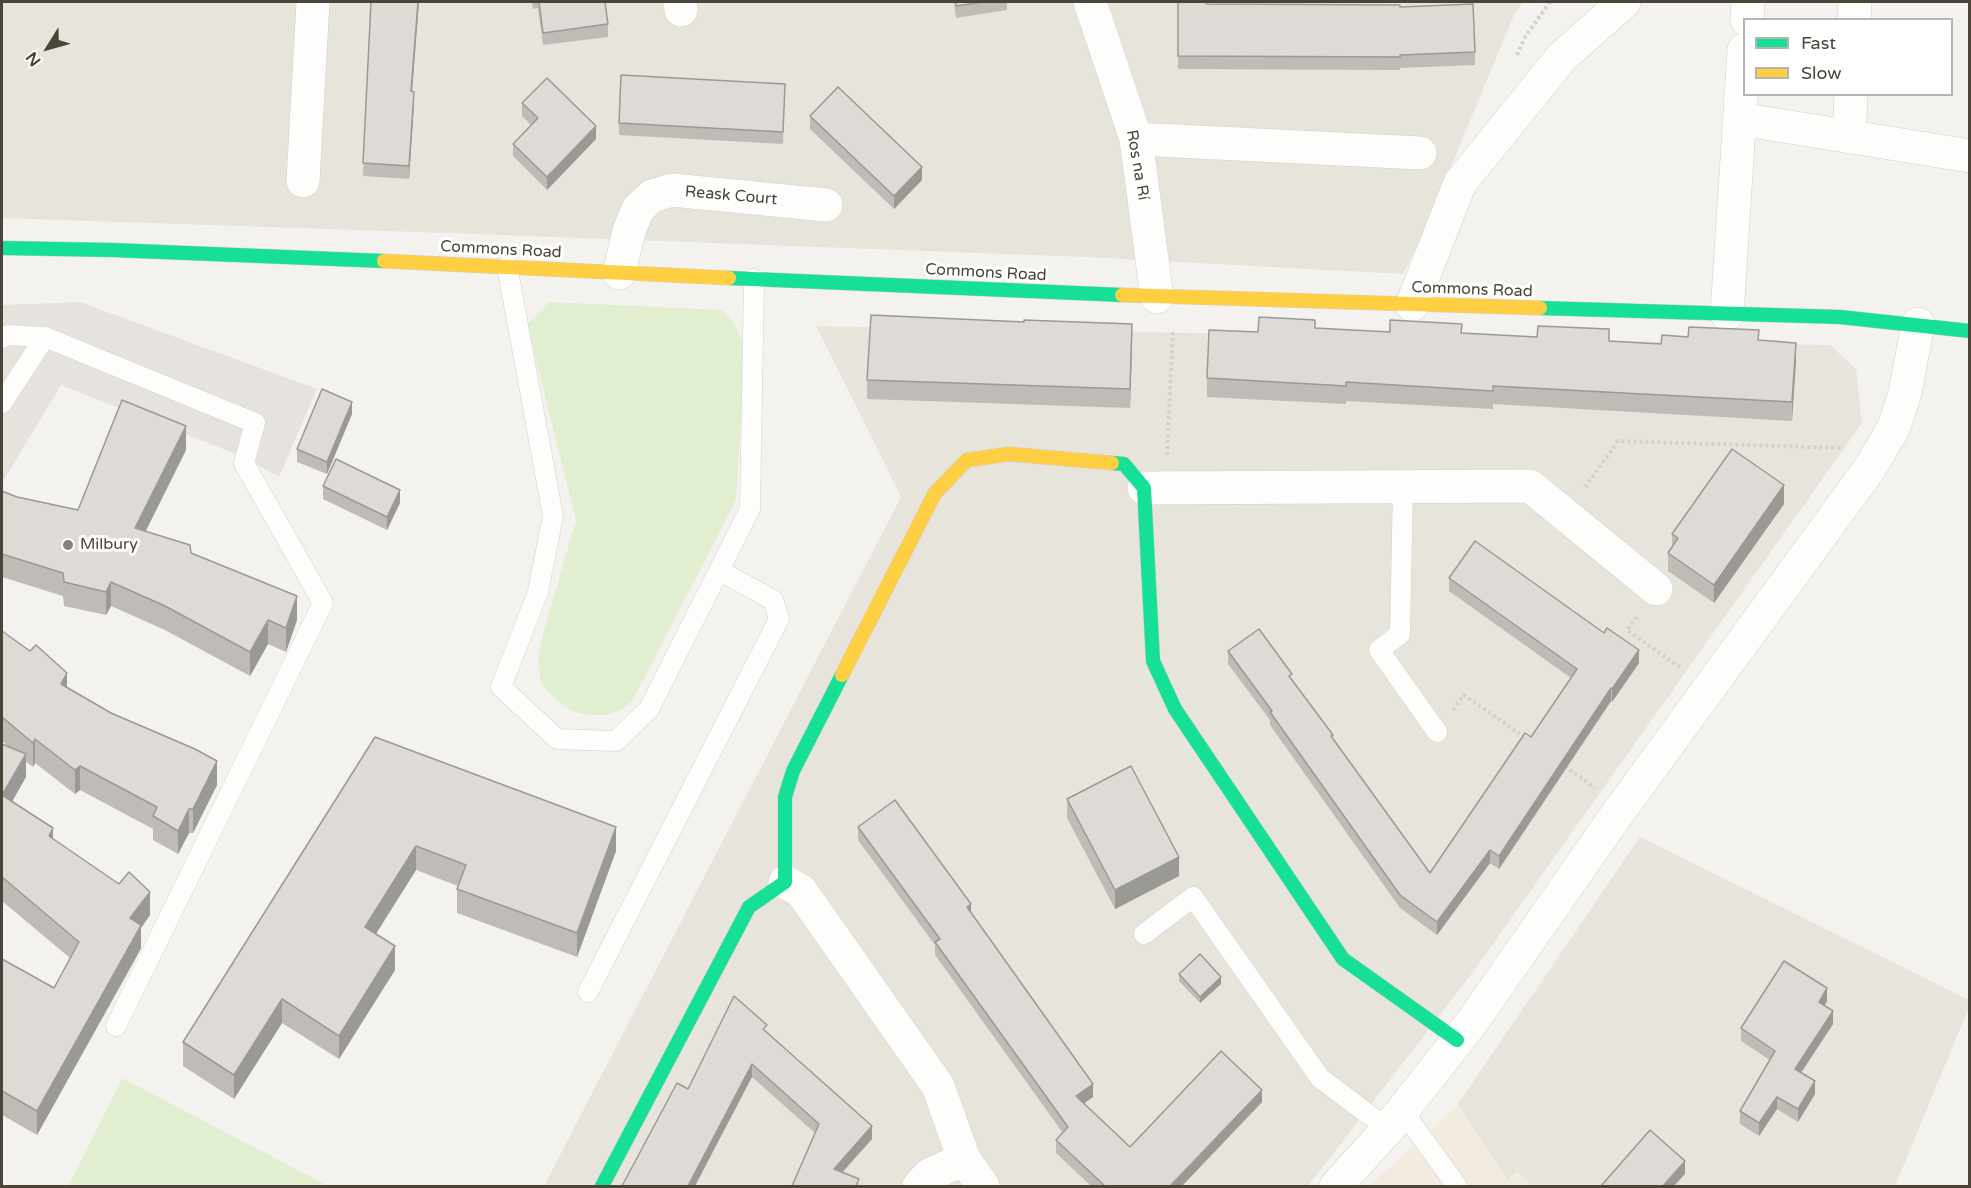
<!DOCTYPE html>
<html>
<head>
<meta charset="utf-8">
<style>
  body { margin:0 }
  #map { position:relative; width:1971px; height:1188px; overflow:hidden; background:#f4f2ee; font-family:"Varela Round",sans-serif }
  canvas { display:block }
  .frame { position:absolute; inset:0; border:3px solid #4b4439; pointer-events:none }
  .legend { position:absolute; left:1743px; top:18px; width:210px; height:78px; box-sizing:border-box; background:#fff; border:2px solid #b7b4b0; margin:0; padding:8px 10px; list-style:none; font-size:18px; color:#4b4439 }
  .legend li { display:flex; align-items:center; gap:12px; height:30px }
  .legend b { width:30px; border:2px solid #b7b4b0 }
  .north { position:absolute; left:18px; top:18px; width:60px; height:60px; -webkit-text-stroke:4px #fff; paint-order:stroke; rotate:233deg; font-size:16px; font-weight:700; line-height:24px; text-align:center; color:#4b4439 }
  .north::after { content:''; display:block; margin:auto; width:21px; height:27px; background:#4b4439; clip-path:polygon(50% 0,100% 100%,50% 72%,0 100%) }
</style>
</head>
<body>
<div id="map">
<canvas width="1971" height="1188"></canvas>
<div class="frame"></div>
<ul class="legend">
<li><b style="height:8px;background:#16e098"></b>Fast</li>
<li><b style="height:8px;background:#ffcf43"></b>Slow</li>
</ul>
<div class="north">N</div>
</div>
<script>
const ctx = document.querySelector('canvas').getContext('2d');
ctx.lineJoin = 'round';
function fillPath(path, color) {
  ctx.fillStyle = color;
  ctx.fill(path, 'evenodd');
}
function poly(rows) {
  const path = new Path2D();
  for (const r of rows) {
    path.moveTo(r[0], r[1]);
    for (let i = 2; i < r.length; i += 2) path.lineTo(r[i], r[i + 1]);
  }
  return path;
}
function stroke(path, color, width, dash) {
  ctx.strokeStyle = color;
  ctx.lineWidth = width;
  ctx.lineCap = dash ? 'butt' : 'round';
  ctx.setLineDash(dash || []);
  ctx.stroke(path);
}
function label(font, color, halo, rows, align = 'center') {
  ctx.font = font + ' "Varela Round",sans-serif';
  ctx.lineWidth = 6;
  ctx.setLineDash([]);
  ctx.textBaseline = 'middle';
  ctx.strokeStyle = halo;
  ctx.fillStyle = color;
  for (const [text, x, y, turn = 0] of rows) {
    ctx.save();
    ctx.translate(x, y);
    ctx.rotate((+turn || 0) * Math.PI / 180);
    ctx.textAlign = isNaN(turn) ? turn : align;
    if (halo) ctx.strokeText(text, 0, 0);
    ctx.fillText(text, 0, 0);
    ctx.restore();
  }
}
fillPath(poly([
  [2,2,1523,2,1514,15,1422,236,1403,274,1085,257,474,234,2,218],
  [816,326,1830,345,1856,369,1862,423,1473,972,1308,1186,544,1186,901,497],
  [1640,837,1969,1000,1969,1007,1895,1186,1532,1186,1517,1172,1507,1181,1458,1104]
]), '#e7e4dc');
fillPath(poly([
  [1458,1104,1507,1180,1517,1172,1532,1186,1369,1186]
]), '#f3ebdf');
fillPath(poly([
  [549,302,722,310,736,326,745,349,736,500,633,700,621,710,606,715,587,715,571,711,552,696,540,681,538,655,543,635,576,520,527,324],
  [122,1078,328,1186,68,1186]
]), '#e1eecf');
fillPath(poly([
  [80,302,317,389,279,477,246,458,61,385,2,483,2,305]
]), '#e6e3df');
const lane = poly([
  [507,266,553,516,538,592,501,687,557,739,616,741,649,709,750,509,754,279],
  [2,338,8,335,45,337],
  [2,403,45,337,255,423,244,463,323,603,116,1026],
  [1403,487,1400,634,1379,650,1437,732],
  [1144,934,1193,897,1320,1078,1388,1129],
  [588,992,779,619,773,600,720,571],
  [1402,1110,1457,1186]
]);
const street = poly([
  [680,2,681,10],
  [1090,2,1136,139,1157,297],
  [1747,20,1748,2],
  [1854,20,1855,2],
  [1740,119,1970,156],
  [1849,137,1851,94],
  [1136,139,1420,153],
  [303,181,313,2],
  [619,273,629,231,638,209,652,196,672,190,826,205],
  [1412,305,1460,183,1562,57,1624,2],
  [1727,314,1744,50],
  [1144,488,1530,486,1656,589],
  [785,882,801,891,938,1086,964,1159,983,1186],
  [919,1186,929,1175,964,1159],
  [1336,1186,1388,1129,1472,1022,1615,817,1870,468,1894,427,1905,393,1918,324]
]);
const fast = poly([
  [2,248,112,250,384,261],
  [729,278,1122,295],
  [1540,308,1840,317,1970,331],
  [1112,463,1124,464,1144,488,1153,661,1175,709,1343,959,1457,1040],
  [602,1186,749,907,785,882,785,797,793,771,842,675]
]);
const slow = poly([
  [384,261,729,278],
  [1122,295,1540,308],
  [842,675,935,493,967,460,1009,454,1112,463]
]);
stroke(lane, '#d2d0cb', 21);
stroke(street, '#d2d0cb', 34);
stroke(fast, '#d3cfc5', 15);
stroke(slow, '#d3cfc5', 15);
stroke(poly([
  [1517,55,1525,37,1550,2],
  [1167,455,1173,330],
  [1585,487,1618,441,1842,448],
  [1637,617,1627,630,1681,668],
  [1453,710,1464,695,1527,739],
  [1565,766,1595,788]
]), '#d3d2cc', 4, [3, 3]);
stroke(lane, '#fdfdfc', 20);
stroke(street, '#fdfdfc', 33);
stroke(fast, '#16e098', 14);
stroke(slow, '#ffcf43', 14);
fillPath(poly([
  [371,2,419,2,412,91,414,104,409,179,363,176],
  [532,2,605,2,608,24,608,37,543,45,538,8,533,9],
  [954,2,1007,2,1007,10,956,18],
  [1178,2,1206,4,1400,7,1475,52,1475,65,1400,68,1400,70,1178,69],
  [785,84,783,144,619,135,619,123],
  [522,103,596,139,547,190,513,156,513,144,531,125,522,116],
  [810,116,922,180,894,209,810,129],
  [1024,322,1132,342,1130,408,867,399,867,380],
  [1315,328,1390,332,1462,333,1661,344,1759,340,1796,361,1792,421,1493,404,1493,409,1346,401,1346,404,1207,397,1207,378,1258,332],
  [352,414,327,474,297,462,297,449],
  [186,450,146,531,191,553,297,620,286,652,268,644,250,676,165,630,111,606,106,615,64,606,63,596,2,577,2,491,17,497,78,510],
  [323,486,400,503,387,530,323,499],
  [1784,504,1714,603,1668,571,1668,553,1672,546,1672,534],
  [1449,578,1639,663,1612,702,1611,701,1499,869,1490,863,1437,935,1400,908,1270,725,1270,720,1228,664,1228,651,1292,679,1333,739,1430,873,1531,737,1571,678,1449,591],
  [2,631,67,688,217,785,193,833,189,833,178,854,153,840,153,829,80,790,75,794,35,763,33,767,26,762,26,777,12,802,53,839,150,915,141,928,141,948,135,960,37,1135,2,1115,2,959,54,988,70,958,2,901,2,744,9,747,2,741],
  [375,737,616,851,577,957,457,913,457,889,458,886,416,870,376,934,395,970,339,1059,282,1023,234,1099,183,1066,183,1042],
  [1067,799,1179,876,1115,909,1067,818],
  [858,827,971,913,1093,1097,1083,1103,1130,1147,1262,1102,1182,1186,1091,1186,1056,1153,1056,1140,1063,1133,935,955,935,945,858,840],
  [1179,974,1221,984,1200,1003,1179,981],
  [1827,1001,1824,1006,1833,1024,1801,1073,1815,1094,1798,1122,1777,1109,1759,1136,1740,1124,1740,1111,1770,1060,1741,1041,1741,1028],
  [767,1033,872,1139,843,1172,859,1186,792,1186,815,1133,752,1077,688,1089]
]), '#bfbcb8');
fillPath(poly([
  [418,2,419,2,411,104,411,91],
  [414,92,414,104,409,179,409,166],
  [596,126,596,139,547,190,547,177],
  [922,167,922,180,894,209,894,196],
  [1132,324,1132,342,1130,408,1130,389],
  [1796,343,1796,361,1792,421,1792,402],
  [352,402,352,414,327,474,327,462],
  [186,426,186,450,135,552,135,528],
  [1784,485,1784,504,1714,603,1714,585],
  [400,490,400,503,387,530,387,517],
  [111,582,111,606,106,615,106,592],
  [297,596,297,620,286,652,286,628],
  [268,620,268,644,250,676,250,652],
  [1639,650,1639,663,1612,702,1612,689],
  [67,673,67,697,61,684],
  [1611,688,1611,701,1499,869,1499,856],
  [35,739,35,763,33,767,33,743],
  [26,754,26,777,2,819,2,795],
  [217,761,217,785,193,833,193,809],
  [80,766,80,790,75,794,75,770],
  [189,809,189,833,178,854,178,831],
  [616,827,616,851,577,957,577,933],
  [53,828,53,852,49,836],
  [416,846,416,870,365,951,365,927],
  [1490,850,1490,863,1437,935,1437,922],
  [1179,857,1179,876,1115,909,1115,890],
  [150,892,150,915,141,928,141,948,37,1135,37,1111,130,918],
  [971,904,971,916,967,907],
  [395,946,395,970,339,1059,339,1036],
  [1221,977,1221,984,1200,1003,1200,997],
  [1827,988,1827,1001,1819,1015,1819,1002],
  [282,999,282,1023,234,1099,234,1075],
  [1833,1011,1833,1024,1795,1082,1795,1069],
  [752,1064,752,1077,695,1186,688,1186],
  [1815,1081,1815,1094,1798,1122,1798,1109],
  [1093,1084,1093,1097,1076,1109,1076,1096],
  [1262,1090,1262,1102,1182,1186,1171,1186],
  [1777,1097,1777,1109,1759,1136,1759,1123],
  [872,1126,872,1139,834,1181,834,1169],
  [1685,1161,1685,1174,1674,1186,1663,1186]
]), '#9b9996');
const building = poly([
  [371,2,418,2,411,91,414,92,409,166,363,163,371,2],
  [539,2,605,2,608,24,543,33,539,2],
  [956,2,982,2,956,6,956,2],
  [1178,2,1206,2,1206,4,1400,5,1400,7,1473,4,1475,52,1400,55,1400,57,1178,56,1178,2],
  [621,75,785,84,783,132,619,123,621,75],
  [547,78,596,126,547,177,513,144,538,118,522,103,547,78],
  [838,87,922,167,894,196,810,116,838,87],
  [871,315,1024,322,1024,320,1132,324,1130,389,867,380,871,315],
  [1259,317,1315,320,1315,328,1390,332,1390,320,1462,324,1461,333,1537,337,1538,326,1609,329,1609,341,1661,344,1662,335,1688,337,1689,327,1759,330,1758,340,1796,343,1792,402,1493,386,1493,391,1346,382,1346,386,1207,378,1209,330,1258,332,1259,317],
  [322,389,352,402,327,462,297,449,322,389],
  [122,400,186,426,135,528,190,545,191,553,297,596,286,628,268,620,250,652,165,606,111,582,106,592,64,582,63,573,2,554,2,491,17,497,78,510,122,400],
  [1732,449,1784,485,1714,585,1668,553,1678,538,1672,534,1732,449],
  [336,459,400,490,387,517,323,486,336,459],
  [1475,541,1604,633,1607,628,1639,650,1612,689,1611,688,1499,856,1490,850,1437,922,1400,895,1270,712,1272,711,1228,651,1259,629,1292,674,1289,676,1333,735,1331,736,1430,873,1525,733,1531,737,1577,669,1449,578,1475,541],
  [2,631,30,651,36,645,67,673,61,684,111,713,195,749,217,761,193,809,189,809,178,831,153,816,157,807,80,766,75,770,35,739,33,743,2,717,2,631],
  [375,737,616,827,577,933,457,889,466,865,416,846,365,927,395,946,339,1036,282,999,234,1075,183,1042,375,737],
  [2,744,26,754,2,795,53,828,49,836,119,884,129,872,150,892,130,918,141,925,135,936,37,1111,2,1091,2,959,54,988,79,942,2,877,2,744],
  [1131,766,1179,857,1115,890,1067,799,1131,766],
  [895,800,971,904,967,907,1093,1084,1076,1096,1130,1147,1221,1051,1262,1090,1171,1185,1172,1186,1105,1186,1056,1140,1068,1127,935,942,940,939,858,827,895,800],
  [1200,954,1221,977,1200,997,1179,974,1200,954],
  [1784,961,1827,988,1819,1002,1833,1011,1795,1069,1815,1081,1798,1109,1777,1097,1759,1123,1740,1111,1775,1051,1741,1028,1784,961],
  [734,996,767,1025,763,1029,872,1126,834,1169,859,1179,856,1186,792,1186,819,1124,752,1064,688,1186,622,1186,677,1083,688,1089,734,996],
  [1650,1130,1685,1161,1663,1186,1601,1186,1650,1130]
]);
fillPath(building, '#dedbd6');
stroke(building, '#9b9996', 1.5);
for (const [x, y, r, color] of [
  [68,545,6,"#868178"]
]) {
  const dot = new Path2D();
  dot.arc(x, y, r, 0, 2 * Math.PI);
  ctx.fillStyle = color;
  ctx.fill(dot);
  stroke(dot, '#fff', 2);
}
label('16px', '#4b4439', '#fff', [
  ["Ros na Rí",1137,165,80],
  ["Reask Court",731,196,5],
  ["Commons Road",501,250,3],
  ["Commons Road",986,273,3],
  ["Commons Road",1472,290,2]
]);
label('16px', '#4b4439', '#fff', [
  ["Milbury",80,545]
], 'left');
</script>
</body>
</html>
